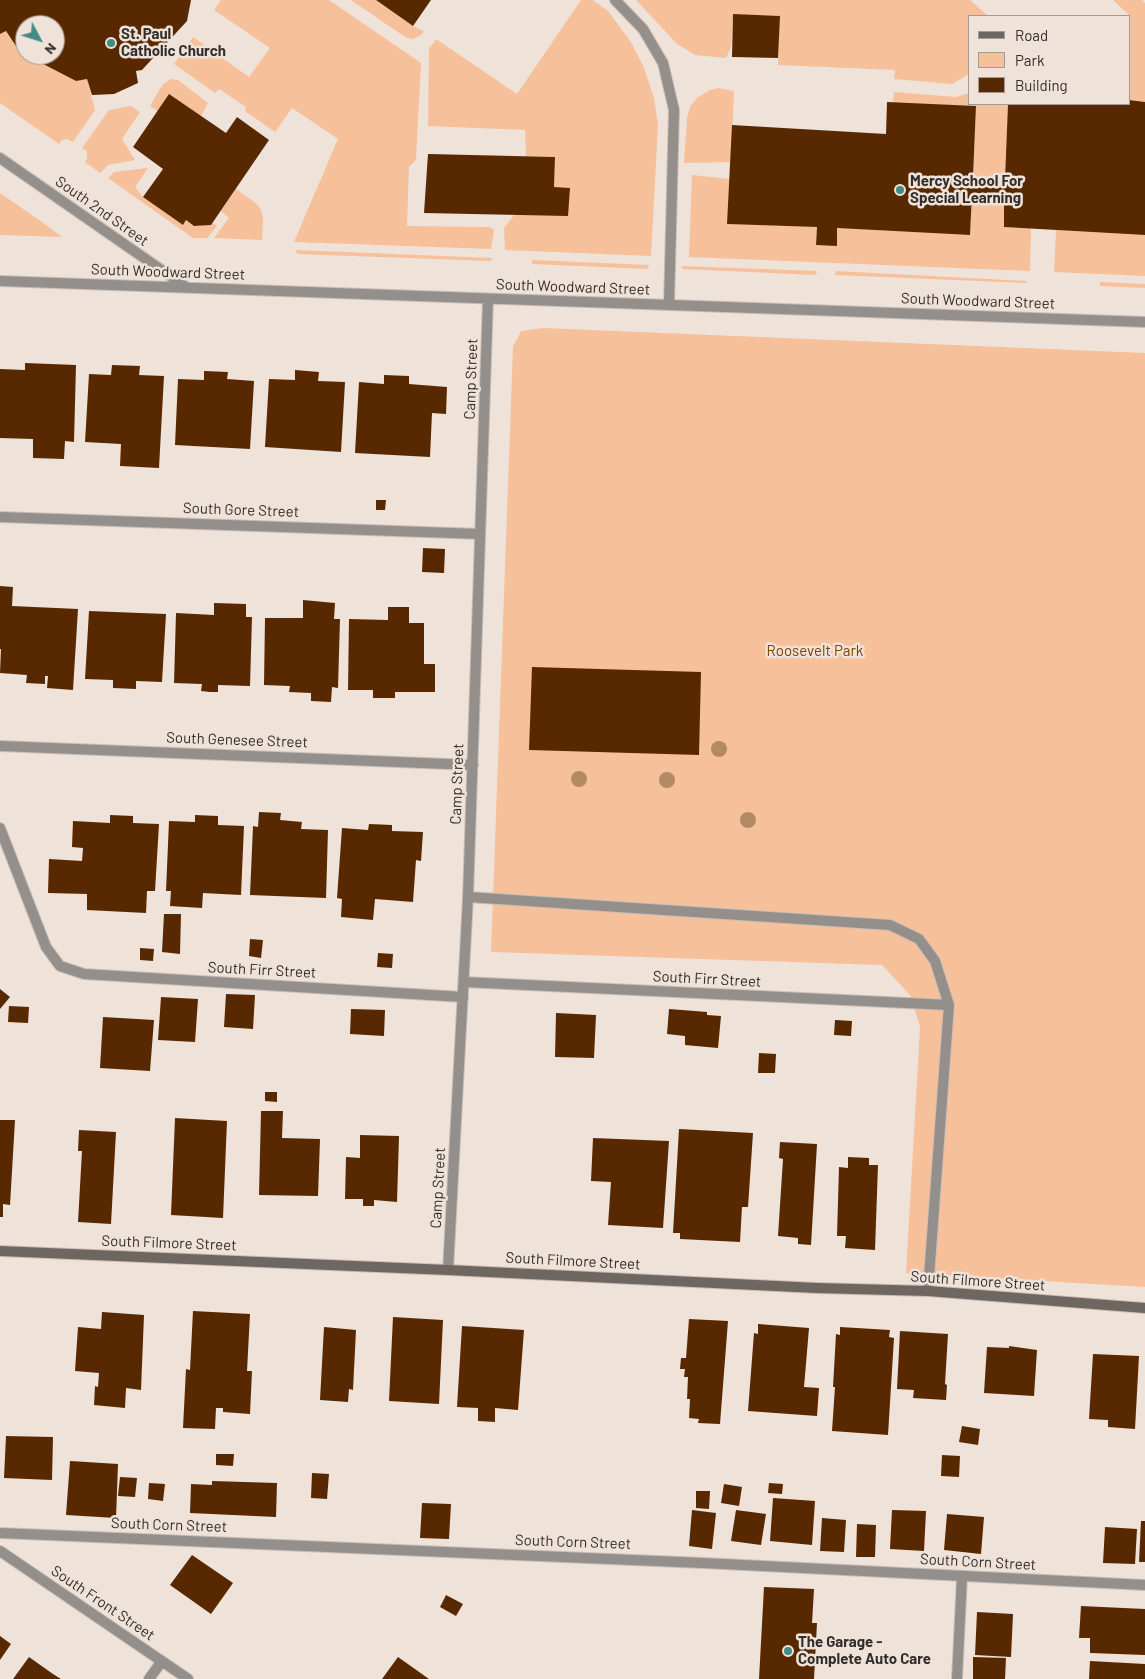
<!DOCTYPE html>
<html>
<head>
<meta charset="utf-8">
<style>
  body { margin:0 }
  #map { position:relative; width:1145px; height:1679px; overflow:hidden; background:#efe2d9; font-family:Barlow,sans-serif }
  canvas { display:block }
  .legend { position:absolute; left:968px; top:15px; width:162px; height:90px; box-sizing:border-box; background:#efe2d9; border:1px solid #a39a93; margin:0; padding:6px 9px; list-style:none; font-size:15px; color:#322d2a }
  .legend li { display:flex; align-items:center; gap:10px; height:25px }
  .legend b { width:25px; border:1px solid #a39a93 }
  .north { position:absolute; left:15px; top:15px; width:50px; height:50px; box-sizing:border-box; background:#efe2d9; border:1px solid #a39a93; border-radius:50%; rotate:130deg; font-size:14px; font-weight:700; line-height:20px; text-align:center; color:#322d2a }
  .north::after { content:''; display:block; margin:auto; width:18px; height:22px; background:#448b86; clip-path:polygon(50% 0,100% 100%,50% 72%,0 100%) }
</style>
</head>
<body>
<div id="map">
<canvas width="1145" height="1679"></canvas>
<ul class="legend">
<li><b style="height:6px;background:#6e6661"></b>Road</li>
<li><b style="height:14px;background:#f6c09a"></b>Park</li>
<li><b style="height:14px;background:#582900"></b>Building</li>
</ul>
<div class="north">N</div>
</div>
<script>
const ctx = document.querySelector('canvas').getContext('2d');
ctx.lineJoin = 'round';
function fillPath(path, color) {
  ctx.fillStyle = color;
  ctx.fill(path, 'evenodd');
}
function poly(rows) {
  const path = new Path2D();
  for (const r of rows) {
    path.moveTo(r[0], r[1]);
    for (let i = 2; i < r.length; i += 2) path.lineTo(r[i], r[i + 1]);
  }
  return path;
}
function stroke(path, color, width, dash) {
  ctx.strokeStyle = color;
  ctx.lineWidth = width;
  ctx.lineCap = dash ? 'butt' : 'round';
  ctx.setLineDash(dash || []);
  ctx.stroke(path);
}
function label(font, color, halo, rows, align = 'center') {
  ctx.font = font + ' Barlow,sans-serif';
  ctx.lineWidth = 5;
  ctx.setLineDash([]);
  ctx.textBaseline = 'middle';
  ctx.strokeStyle = halo;
  ctx.fillStyle = color;
  for (const [text, x, y, turn = 0] of rows) {
    ctx.save();
    ctx.translate(x, y);
    ctx.rotate((+turn || 0) * Math.PI / 180);
    ctx.textAlign = isNaN(turn) ? turn : align;
    if (halo) ctx.strokeText(text, 0, 0);
    ctx.fillText(text, 0, 0);
    ctx.restore();
  }
}
fillPath(poly([
  [221,0,329,0,421,63,416,160,409,167,407,226,490,227,494,230,491,249,294,242,338,139,292,108,275,132,245,111,246,107,219,89,215,93,174,64,193,37,249,77,270,48,214,10],
  [351,0,376,0,413,26,424,31,421,35,413,39,405,37],
  [581,0,593,0,608,11,631,42,644,68,654,98,658,125,651,256,505,250,504,228,515,214,570,188,554,187,555,157,526,156,525,130,428,126,429,49,436,39,517,94],
  [636,0,970,0,988,16,969,16,969,74,952,84,894,79,895,70,778,65,779,16,733,15,731,47,726,58,695,55,677,44],
  [1113,0,1142,0,1145,3,1145,102,1129,100,1129,16,1127,16,1128,14],
  [6,31,20,52,76,81,87,79,95,110,73,142,67,139,62,140,59,144,0,103,0,34],
  [171,79,178,80,208,103,201,116,158,111,150,106,163,84],
  [718,88,734,91,731,162,684,163,687,118,690,107,697,98,710,90],
  [894,92,956,97,969,93,969,104,1008,104,1005,179,973,177,976,106,893,103],
  [131,106,140,112,122,139,135,160,108,165,100,173,85,162,87,158,87,151,82,148,109,110],
  [148,168,135,187,143,197,183,225,186,220,194,226,211,225,213,223,217,226,207,238,193,238,108,178,114,172],
  [692,175,730,179,728,224,817,227,816,244,837,246,837,228,970,235,972,193,1004,194,1004,227,1031,228,1030,271,689,257],
  [236,189,257,204,261,210,263,217,262,240,214,238,229,218,221,211],
  [0,193,49,227,62,237,0,235],
  [1056,230,1145,235,1145,276,1054,272],
  [295,250,492,258,491,261,298,254],
  [532,260,649,265,648,269,532,264],
  [681,266,817,271,816,275,683,269],
  [836,271,1026,281,1027,283,835,275],
  [1100,282,1145,284,1145,288,1100,286],
  [543,328,1145,353,1145,1287,906,1273,920,1027,910,995,882,965,491,952,513,347,521,331]
]), '#f6c09a');
fillPath(poly([
  [0,0,191,0,187,21,142,70,136,71,138,83,114,94,92,95,87,79,76,81,20,52,6,31,0,34],
  [25,25,55,25,55,55,25,55],
  [376,0,431,0,413,26],
  [733,14,780,16,778,58,732,57],
  [169,94,226,133,237,117,269,140,211,225,194,226,186,220,183,225,143,197,163,169,133,147],
  [1129,100,1145,102,1145,235,1004,227,1004,194,972,193,970,235,837,228,837,246,816,245,817,227,727,224,732,125,886,134,887,102,976,106,973,177,1005,179,1008,104,1129,104],
  [428,154,555,157,554,187,570,188,568,216,424,213],
  [25,363,76,365,74,442,65,441,64,459,33,458,33,439,0,438,0,369,25,370],
  [112,365,140,366,139,375,164,376,159,468,120,466,121,444,85,442,89,374,111,375],
  [295,370,319,372,318,381,345,382,341,452,265,447,269,379,295,380],
  [204,371,228,372,227,379,254,381,250,449,175,445,178,379,204,380],
  [384,375,409,376,409,384,447,387,446,414,432,413,430,457,355,453,359,382,384,384],
  [376,500,386,500,385,510,376,510],
  [423,548,445,549,444,573,422,572],
  [0,586,13,587,12,606,78,609,73,690,47,688,48,676,45,676,45,684,26,683,27,675,0,673,1,649,0,649],
  [303,600,335,603,334,619,340,619,338,688,332,687,331,702,311,701,311,693,289,692,290,686,264,685,265,618,303,618],
  [214,603,246,604,246,617,252,617,250,686,218,685,218,692,210,692,201,691,202,684,174,683,176,613,214,615],
  [388,607,409,607,409,623,424,623,424,664,435,664,435,692,395,692,395,698,373,698,373,690,348,690,349,619,388,620],
  [89,611,166,614,162,682,136,681,136,689,113,688,113,680,85,679],
  [532,667,701,672,699,755,529,750],
  [259,812,281,813,280,820,302,822,301,829,328,830,326,898,250,895,253,826,258,827],
  [110,815,133,816,133,823,159,824,155,891,147,891,146,913,87,910,87,894,48,893,49,859,82,861,83,848,72,847,73,821,110,823],
  [195,815,218,816,218,825,244,826,241,895,203,893,202,908,170,906,171,891,166,891,169,821,195,822],
  [369,824,392,825,392,831,423,832,421,861,416,860,413,902,375,899,373,920,341,917,342,899,337,898,342,828,368,830],
  [164,914,181,914,180,954,162,952],
  [250,939,263,940,261,958,249,956],
  [140,948,154,949,153,961,140,960],
  [378,953,393,954,392,968,377,967],
  [0,989,10,997,0,1009],
  [226,994,255,995,253,1029,224,1027],
  [161,997,198,999,195,1042,158,1040],
  [9,1006,29,1007,28,1023,8,1022],
  [351,1009,385,1010,384,1036,350,1034],
  [669,1009,707,1012,707,1015,721,1016,718,1048,685,1045,685,1036,667,1034],
  [556,1013,596,1015,594,1058,555,1057],
  [103,1017,154,1020,150,1071,100,1068],
  [835,1020,852,1021,851,1036,834,1035],
  [759,1053,776,1054,775,1073,758,1073],
  [265,1092,277,1092,277,1102,265,1101],
  [261,1111,283,1111,282,1138,320,1139,318,1196,259,1195],
  [175,1118,227,1121,223,1218,171,1215],
  [0,1120,15,1120,10,1205,3,1204,3,1217,0,1217],
  [679,1129,753,1133,748,1207,742,1207,740,1242,680,1239,680,1233,673,1233],
  [79,1130,116,1132,111,1224,78,1222,82,1151,78,1151],
  [360,1135,399,1136,397,1202,374,1200,374,1206,363,1206,363,1199,345,1199,346,1157,360,1158],
  [593,1138,669,1141,663,1228,608,1225,611,1182,591,1181],
  [780,1142,817,1144,811,1245,798,1244,798,1238,778,1236,783,1159,779,1158],
  [848,1157,869,1158,869,1165,878,1165,875,1250,845,1248,846,1236,837,1236,839,1167,848,1168],
  [193,1311,250,1314,247,1371,252,1371,250,1414,223,1412,223,1408,216,1408,215,1429,183,1428,186,1369,190,1370],
  [102,1312,144,1315,141,1390,126,1388,125,1408,94,1405,95,1386,98,1387,99,1373,75,1371,78,1327,101,1329],
  [393,1317,443,1320,439,1404,389,1401],
  [689,1319,728,1321,720,1424,698,1423,699,1419,689,1418,690,1399,687,1399,688,1377,684,1377,685,1369,680,1369,681,1358,686,1358],
  [758,1324,809,1328,804,1387,819,1388,817,1416,748,1411,754,1333,758,1334],
  [462,1326,524,1330,518,1410,495,1408,495,1422,478,1421,478,1408,457,1407],
  [324,1327,356,1330,353,1390,349,1389,348,1402,320,1400],
  [840,1327,890,1330,889,1337,894,1338,888,1435,832,1431,835,1387,833,1387,836,1334,840,1335],
  [900,1331,948,1334,945,1384,947,1385,946,1400,913,1398,914,1390,897,1389],
  [1009,1346,1037,1350,1034,1396,984,1393,987,1347,1009,1348],
  [1093,1354,1139,1356,1135,1429,1108,1427,1108,1420,1089,1419],
  [962,1426,980,1429,978,1445,959,1442],
  [6,1436,53,1437,52,1480,4,1478],
  [216,1454,234,1454,233,1466,216,1465],
  [942,1455,960,1456,959,1477,941,1476],
  [70,1461,118,1464,116,1518,66,1515],
  [312,1473,329,1474,327,1499,311,1498],
  [120,1477,137,1478,135,1497,118,1496],
  [212,1481,277,1483,276,1517,190,1513,191,1484,212,1485],
  [149,1483,165,1484,163,1501,148,1499],
  [769,1483,783,1484,782,1494,768,1493],
  [724,1484,742,1487,739,1506,721,1503],
  [696,1491,710,1491,709,1509,696,1508],
  [773,1498,815,1501,812,1545,770,1541],
  [422,1503,451,1504,449,1539,420,1538],
  [692,1510,716,1513,712,1549,689,1546],
  [736,1510,766,1514,761,1545,731,1541],
  [892,1510,926,1511,924,1551,890,1549],
  [947,1514,984,1517,981,1554,944,1550],
  [822,1518,846,1520,844,1552,820,1551],
  [1141,1521,1145,1521,1145,1562,1139,1562],
  [857,1524,876,1525,875,1557,856,1557],
  [1105,1527,1137,1529,1135,1564,1103,1563],
  [192,1555,233,1583,211,1614,170,1585],
  [764,1587,814,1589,812,1623,817,1623,814,1679,759,1679],
  [446,1595,463,1604,456,1616,440,1607],
  [1081,1606,1145,1609,1145,1655,1090,1653,1090,1638,1079,1638],
  [977,1612,1013,1614,1011,1657,975,1655],
  [0,1636,11,1644,0,1660],
  [29,1657,53,1674,61,1679,13,1679],
  [398,1657,429,1679,382,1679],
  [973,1657,1006,1658,1005,1679,973,1679],
  [1090,1661,1145,1664,1145,1679,1089,1679]
]), '#582900');
const lane = poly([
  [615,0,643,29,663,63,674,110,669,305],
  [0,517,480,534],
  [0,828,46,947,60,966,84,974,463,997],
  [468,897,890,925,919,939,935,961,949,1005,928,1291],
  [464,982,949,1005],
  [0,1533,703,1563,1145,1585],
  [957,1679,962,1577]
]);
const street = poly([
  [0,158,186,287],
  [0,281,1145,322],
  [0,746,473,765],
  [448,1270,468,897,488,299],
  [0,1551,188,1679],
  [149,1679,162,1661]
]);
const secondary = poly([
  [0,1251,448,1270,817,1288,928,1291,1145,1308]
]);
stroke(lane, '#c9beb6', 12);
stroke(street, '#c9beb6', 12);
stroke(secondary, '#c9beb6', 12);
stroke(lane, '#948f8b', 10);
stroke(street, '#948f8b', 10);
stroke(secondary, '#6e6661', 10);
ctx.fillStyle = '#b38a63';
for (const [x, y] of [
  [719,749],
  [579,779],
  [667,780],
  [748,820]
]) {
  ctx.beginPath();
  ctx.arc(x, y, 8, 0, 2 * Math.PI);
  ctx.fill();
}
for (const [x, y, r, color] of [
  [111,43,5,"#448b86"],
  [900,190,5,"#448b86"],
  [788,1651,5,"#448b86"]
]) {
  const dot = new Path2D();
  dot.arc(x, y, r, 0, 2 * Math.PI);
  ctx.fillStyle = color;
  ctx.fill(dot);
  stroke(dot, '#efe2d9', 2);
}
label('bold 15px', '#322d2a', '#efe2d9', [
  ["St. Paul",121,34],
  ["Catholic Church",121,51],
  ["Mercy School For",910,181],
  ["Special Learning",910,198],
  ["The Garage -",798,1642],
  ["Complete Auto Care",798,1659]
], 'left');
label('15px', '#322d2a', '#efe2d9', [
  ["South 2nd Street",102,211,35],
  ["South Woodward Street",168,272,2],
  ["South Woodward Street",573,287,2],
  ["South Woodward Street",978,301,2],
  ["Camp Street",471,379,-88],
  ["South Gore Street",241,510,2],
  ["South Genesee Street",237,740,2],
  ["Camp Street",457,784,-88],
  ["South Firr Street",262,970,3],
  ["South Firr Street",707,979,3],
  ["Camp Street",438,1188,-87],
  ["South Filmore Street",169,1243,2],
  ["South Filmore Street",573,1261,3],
  ["South Filmore Street",978,1281,4],
  ["South Corn Street",169,1525,2],
  ["South Corn Street",573,1542,2],
  ["South Corn Street",978,1562,3],
  ["South Front Street",103,1603,34]
]);
label('15px', '#824202', '#efe2d9', [
  ["Roosevelt Park",815,651]
]);
</script>
</body>
</html>
